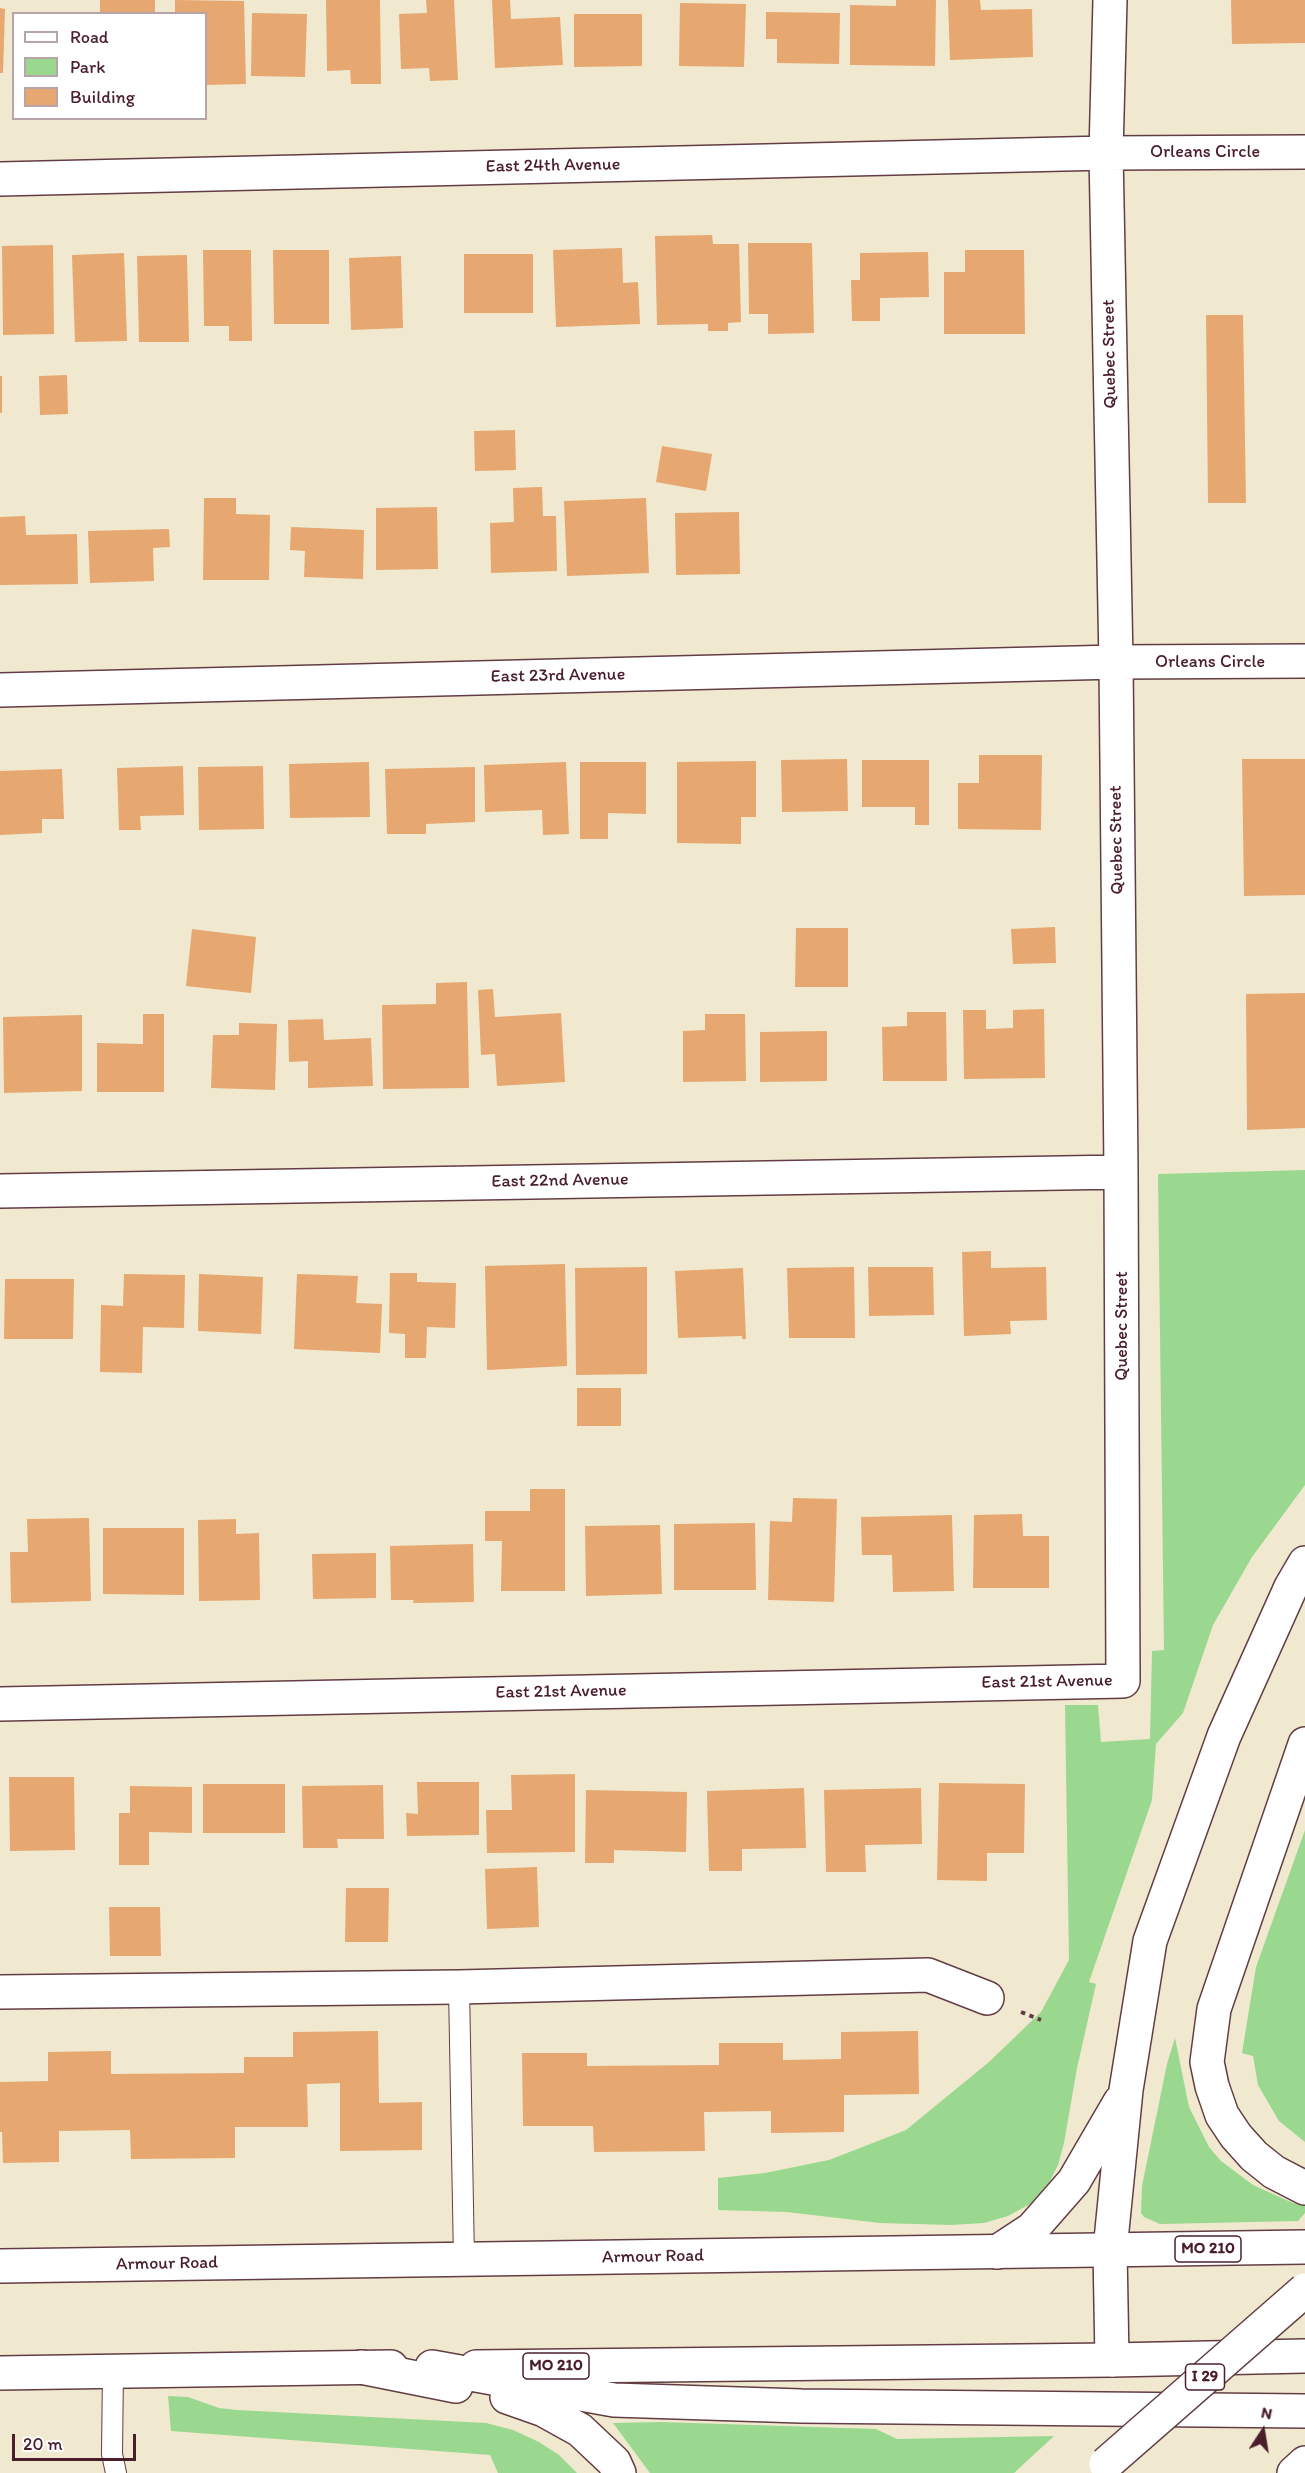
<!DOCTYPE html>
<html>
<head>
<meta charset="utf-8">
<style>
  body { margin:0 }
  #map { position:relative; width:1305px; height:2473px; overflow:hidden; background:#f0e9d0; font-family:Itim,sans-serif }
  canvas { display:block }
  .legend { position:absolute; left:12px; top:12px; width:195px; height:108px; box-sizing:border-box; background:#fff; border:2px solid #b7a5aa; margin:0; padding:8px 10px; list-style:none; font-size:18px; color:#4a1f2b }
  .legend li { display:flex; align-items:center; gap:12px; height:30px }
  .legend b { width:30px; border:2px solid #b7a5aa }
  .north { position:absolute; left:1233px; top:2401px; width:60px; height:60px; -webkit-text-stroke:4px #fff; paint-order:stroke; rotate:12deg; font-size:16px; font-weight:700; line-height:24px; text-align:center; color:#4a1f2b }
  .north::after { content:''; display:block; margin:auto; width:21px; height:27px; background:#4a1f2b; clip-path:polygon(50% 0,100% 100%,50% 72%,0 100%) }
  .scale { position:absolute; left:12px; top:2434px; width:124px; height:27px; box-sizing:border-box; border:3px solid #4a1f2b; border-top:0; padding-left:8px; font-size:18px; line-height:21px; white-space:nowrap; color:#4a1f2b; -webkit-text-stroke:4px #fff; paint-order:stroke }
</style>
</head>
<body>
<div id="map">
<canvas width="1305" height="2473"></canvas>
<ul class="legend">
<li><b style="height:8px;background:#fff"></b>Road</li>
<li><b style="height:16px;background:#99d88e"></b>Park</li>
<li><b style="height:16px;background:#e6a770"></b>Building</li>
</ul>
<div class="north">N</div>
<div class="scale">20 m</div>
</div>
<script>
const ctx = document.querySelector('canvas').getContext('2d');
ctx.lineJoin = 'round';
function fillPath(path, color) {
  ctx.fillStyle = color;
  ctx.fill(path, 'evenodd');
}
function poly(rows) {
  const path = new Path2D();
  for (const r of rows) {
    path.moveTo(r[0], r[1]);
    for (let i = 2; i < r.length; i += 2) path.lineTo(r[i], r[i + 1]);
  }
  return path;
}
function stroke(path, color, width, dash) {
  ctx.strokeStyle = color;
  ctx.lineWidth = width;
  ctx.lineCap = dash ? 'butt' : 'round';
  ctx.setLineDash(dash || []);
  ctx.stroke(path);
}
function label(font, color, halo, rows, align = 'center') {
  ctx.font = font + ' Itim,sans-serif';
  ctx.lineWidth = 4.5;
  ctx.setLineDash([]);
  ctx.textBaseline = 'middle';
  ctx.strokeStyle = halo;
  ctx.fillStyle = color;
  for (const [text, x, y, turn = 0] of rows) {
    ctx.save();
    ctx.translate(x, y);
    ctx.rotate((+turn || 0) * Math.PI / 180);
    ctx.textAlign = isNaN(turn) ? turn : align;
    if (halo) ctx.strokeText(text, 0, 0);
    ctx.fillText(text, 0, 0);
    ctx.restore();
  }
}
fillPath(poly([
  [1305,1170,1305,1485,1252,1557,1213,1625,1183,1713,1156,1744,1152,1800,1089,1982,1096,1984,1077,2068,1064,2143,1058,2165,1050,2181,1030,2204,1008,2216,984,2223,951,2225,880,2223,787,2212,718,2210,718,2178,765,2173,829,2160,906,2130,989,2062,1041,2012,1069,1960,1065,1705,1098,1705,1101,1742,1150,1739,1152,1651,1164,1650,1158,1174],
  [1305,1830,1305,2142,1279,2121,1258,2085,1253,2056,1242,2053,1256,1967],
  [1175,2038,1189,2107,1209,2147,1221,2161,1253,2185,1293,2203,1305,2205,1305,2213,1298,2221,1160,2224,1144,2217,1141,2213,1142,2186,1167,2064],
  [168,2396,188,2397,219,2408,237,2410,486,2423,513,2430,539,2442,559,2455,577,2473,498,2473,490,2455,171,2431],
  [661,2422,876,2429,897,2439,1054,2436,1014,2473,650,2473,613,2423]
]), '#99d88e');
fillPath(poly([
  [100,0,155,0,155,14,100,14],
  [175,0,244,1,246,84,206,85,206,14,175,14],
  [326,0,380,0,381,84,351,84,350,70,327,71],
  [426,0,454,0,458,80,430,81,429,68,401,69,399,14,427,13],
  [492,0,510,0,511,19,560,17,563,65,495,68],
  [896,0,936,0,935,66,850,65,850,5,896,6],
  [948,0,980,0,981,10,1032,9,1033,57,950,60],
  [1231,0,1305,0,1305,43,1232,44],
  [680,3,746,4,744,67,679,66],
  [0,8,5,9,3,73,0,73],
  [766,12,840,13,839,64,777,63,777,39,766,39],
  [252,13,307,14,305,77,251,76],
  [574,14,642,14,642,66,574,67],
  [712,235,713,244,739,244,741,322,728,323,728,331,708,331,708,324,657,325,655,236],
  [748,243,812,243,814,333,768,334,768,314,749,314],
  [53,245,54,334,3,335,2,246],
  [622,248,623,283,638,282,640,324,556,327,553,250],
  [203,250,251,250,252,341,229,341,229,326,204,326],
  [273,250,329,250,329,324,274,324],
  [965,250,1024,250,1025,334,944,334,944,272,965,272],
  [928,252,929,297,880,298,880,321,852,321,851,280,860,280,860,253],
  [124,253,127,341,75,342,72,255],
  [464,254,533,254,533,313,464,313],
  [187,255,189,342,139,342,137,256],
  [401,256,403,328,351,330,349,258],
  [1206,315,1243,315,1246,503,1208,503],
  [67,375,68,414,40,415,39,376],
  [0,376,2,376,2,413,0,413],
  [515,430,516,470,475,471,474,431],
  [662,446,712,454,706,491,656,482],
  [542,487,543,516,556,516,557,571,491,573,490,523,514,522,513,488],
  [204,498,236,498,236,514,270,515,269,580,203,580],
  [646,498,649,573,567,576,564,501],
  [437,507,438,569,376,570,376,508],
  [739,512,740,574,676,575,675,513],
  [25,516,26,535,77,534,78,584,0,585,0,517],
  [291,527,364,530,363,579,304,577,305,551,290,550],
  [169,529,170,547,153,548,154,581,90,583,88,531],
  [979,755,1042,755,1041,830,958,829,958,783,979,783],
  [847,759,848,811,782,812,781,760],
  [1242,759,1305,759,1305,895,1244,896],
  [862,760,929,760,929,825,915,825,915,807,862,807],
  [756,761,756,817,741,817,741,844,677,843,677,762],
  [369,762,370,817,290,818,289,764],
  [566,762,569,834,543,835,542,810,485,812,484,765],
  [580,762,646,762,646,814,608,813,608,839,580,839],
  [183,766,184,815,140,816,141,830,119,830,117,768],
  [263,766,264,829,199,830,198,767],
  [475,767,475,822,426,824,426,834,387,834,385,769],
  [62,769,64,819,42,819,42,833,0,835,0,771],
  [1055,927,1056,963,1013,964,1011,929],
  [796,928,848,928,848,987,795,987],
  [192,929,256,937,251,993,186,986],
  [467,982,469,1088,383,1089,382,1005,436,1004,436,983],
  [493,989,495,1017,561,1013,565,1082,497,1086,495,1054,481,1055,478,990],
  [1305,993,1305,1128,1247,1130,1246,994],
  [1044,1009,1045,1078,964,1079,963,1010,986,1010,986,1029,1013,1028,1013,1010],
  [907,1012,946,1012,947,1081,883,1081,882,1027,907,1026],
  [143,1014,164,1014,164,1092,97,1092,97,1043,143,1044],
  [705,1014,745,1014,746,1081,683,1082,683,1031,705,1030],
  [82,1015,82,1091,4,1093,3,1017],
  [323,1019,324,1040,371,1038,373,1086,308,1088,308,1061,289,1062,288,1020],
  [239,1023,277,1024,275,1090,211,1088,213,1035,239,1035],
  [827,1031,827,1081,760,1082,760,1032],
  [991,1251,991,1268,1046,1267,1047,1320,1010,1321,1011,1334,964,1336,962,1252],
  [565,1264,567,1366,487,1370,485,1266],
  [647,1267,647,1374,576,1375,575,1268],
  [854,1267,855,1338,789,1338,787,1268],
  [868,1267,933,1267,934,1315,869,1316],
  [743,1268,746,1339,742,1339,742,1336,678,1338,675,1271],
  [390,1273,417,1273,417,1282,456,1283,455,1328,427,1327,426,1358,405,1358,405,1334,389,1333],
  [124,1274,185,1275,184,1328,143,1327,142,1373,100,1372,101,1305,123,1306],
  [199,1274,263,1277,261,1334,198,1331],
  [297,1274,358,1276,356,1303,382,1304,380,1353,294,1349],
  [5,1279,74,1279,73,1339,4,1339],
  [577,1388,621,1388,621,1426,577,1426],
  [530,1489,565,1489,565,1591,501,1591,502,1541,485,1541,485,1511,530,1511],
  [793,1498,837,1499,834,1602,768,1600,770,1521,792,1522],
  [1022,1514,1023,1536,1049,1536,1049,1588,973,1588,974,1515],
  [952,1515,954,1591,893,1592,892,1555,862,1555,861,1517],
  [89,1518,91,1601,11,1603,10,1552,28,1552,27,1519],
  [236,1519,236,1534,259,1533,260,1600,199,1601,198,1520],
  [755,1523,756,1590,674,1590,674,1524],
  [660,1525,662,1594,586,1596,585,1526],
  [103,1528,184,1528,184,1595,103,1594],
  [473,1544,474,1602,413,1603,414,1600,391,1600,390,1546],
  [376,1553,376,1598,313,1599,312,1554],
  [575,1774,575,1852,487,1853,486,1810,512,1810,511,1775],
  [9,1777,74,1777,75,1850,10,1851],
  [417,1782,479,1782,479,1835,407,1836,406,1813,418,1814],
  [939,1783,1025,1784,1024,1853,987,1853,987,1881,937,1880],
  [203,1784,285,1784,285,1833,203,1833],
  [383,1785,384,1839,337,1839,338,1848,303,1848,302,1786],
  [130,1786,192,1787,192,1833,149,1832,149,1865,119,1865,119,1813,130,1813],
  [804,1788,806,1848,742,1849,742,1871,709,1871,707,1791],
  [921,1788,922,1844,865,1845,866,1872,826,1872,824,1790],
  [586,1790,687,1792,686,1852,614,1850,614,1863,585,1863],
  [537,1867,539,1927,487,1929,485,1869],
  [346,1888,389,1888,388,1942,345,1942],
  [109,1907,160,1907,161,1956,110,1956],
  [378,2031,379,2103,422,2102,422,2150,340,2151,340,2083,307,2084,308,2127,235,2127,235,2158,131,2159,130,2130,59,2131,59,2162,3,2163,2,2132,0,2132,0,2082,48,2081,48,2052,111,2051,111,2074,244,2073,244,2057,293,2057,293,2032],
  [918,2031,919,2094,844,2095,844,2132,771,2133,771,2111,704,2112,705,2151,594,2152,593,2126,523,2126,522,2053,587,2053,587,2066,719,2065,719,2043,783,2043,783,2060,841,2059,841,2032]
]), '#e6a770');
const lane = poly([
  [459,1987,464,2260],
  [113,2371,112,2454,116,2473]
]);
const street = poly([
  [0,179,1106,153,1305,152],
  [0,690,1116,662,1305,661],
  [0,1191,1121,1172],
  [0,1704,1123,1681,1121,1172,1116,662,1106,153,1110,0],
  [0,1992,459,1987,928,1975,987,1998]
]);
const primary = poly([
  [0,2266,1305,2247],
  [476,2367,1112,2360],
  [0,2373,391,2367]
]);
const highway = poly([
  [1305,1563,1291,1587,1224,1736,1150,1941,1126,2090,1110,2250,1112,2360,1305,2356],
  [1305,1744,1214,2009,1207,2062,1212,2086,1222,2115,1236,2136,1254,2156,1274,2172,1305,2188],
  [997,2252,1032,2229,1074,2181,1120,2102],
  [361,2367,456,2386],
  [432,2367,614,2400,801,2406,1305,2411],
  [507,2397,544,2410,580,2430,614,2462,619,2473],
  [1294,2473,1305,2463]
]);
stroke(lane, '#633d44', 22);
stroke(street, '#633d44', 36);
stroke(primary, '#633d44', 36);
stroke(highway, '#633d44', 36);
stroke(poly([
  [1021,2012,1041,2020]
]), '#633d44', 4, [4.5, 4.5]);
stroke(lane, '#fff', 20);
stroke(street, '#fff', 33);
stroke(primary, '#fff', 33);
stroke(highway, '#fff', 33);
const highwayBridge = poly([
  [1106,2464,1305,2290]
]);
stroke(highwayBridge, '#633d44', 36, []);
stroke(highwayBridge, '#fff', 33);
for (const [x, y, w] of [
  [1208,2249,66],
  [556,2366,66],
  [1205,2377,39]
]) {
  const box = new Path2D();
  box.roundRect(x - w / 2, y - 13, w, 26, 4.5);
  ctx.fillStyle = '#fff';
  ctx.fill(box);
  stroke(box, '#4a1f2b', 1.5);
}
label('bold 16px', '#4a1f2b', null, [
  ["MO 210",1208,2249],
  ["MO 210",556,2366],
  ["I 29",1205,2377]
]);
label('18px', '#4a1f2b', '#fff', [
  ["Orleans Circle",1205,152],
  ["East 24th Avenue",553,166,-1],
  ["Quebec Street",1110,354,-91],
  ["Orleans Circle",1210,662],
  ["East 23rd Avenue",558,676,-1],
  ["Quebec Street",1117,840,-91],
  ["East 22nd Avenue",560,1181,-1],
  ["Quebec Street",1122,1326,-90],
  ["East 21st Avenue",1047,1682,-1],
  ["East 21st Avenue",561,1692,-1],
  ["Armour Road",653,2257,-1],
  ["Armour Road",167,2264,-1]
]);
</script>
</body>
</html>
